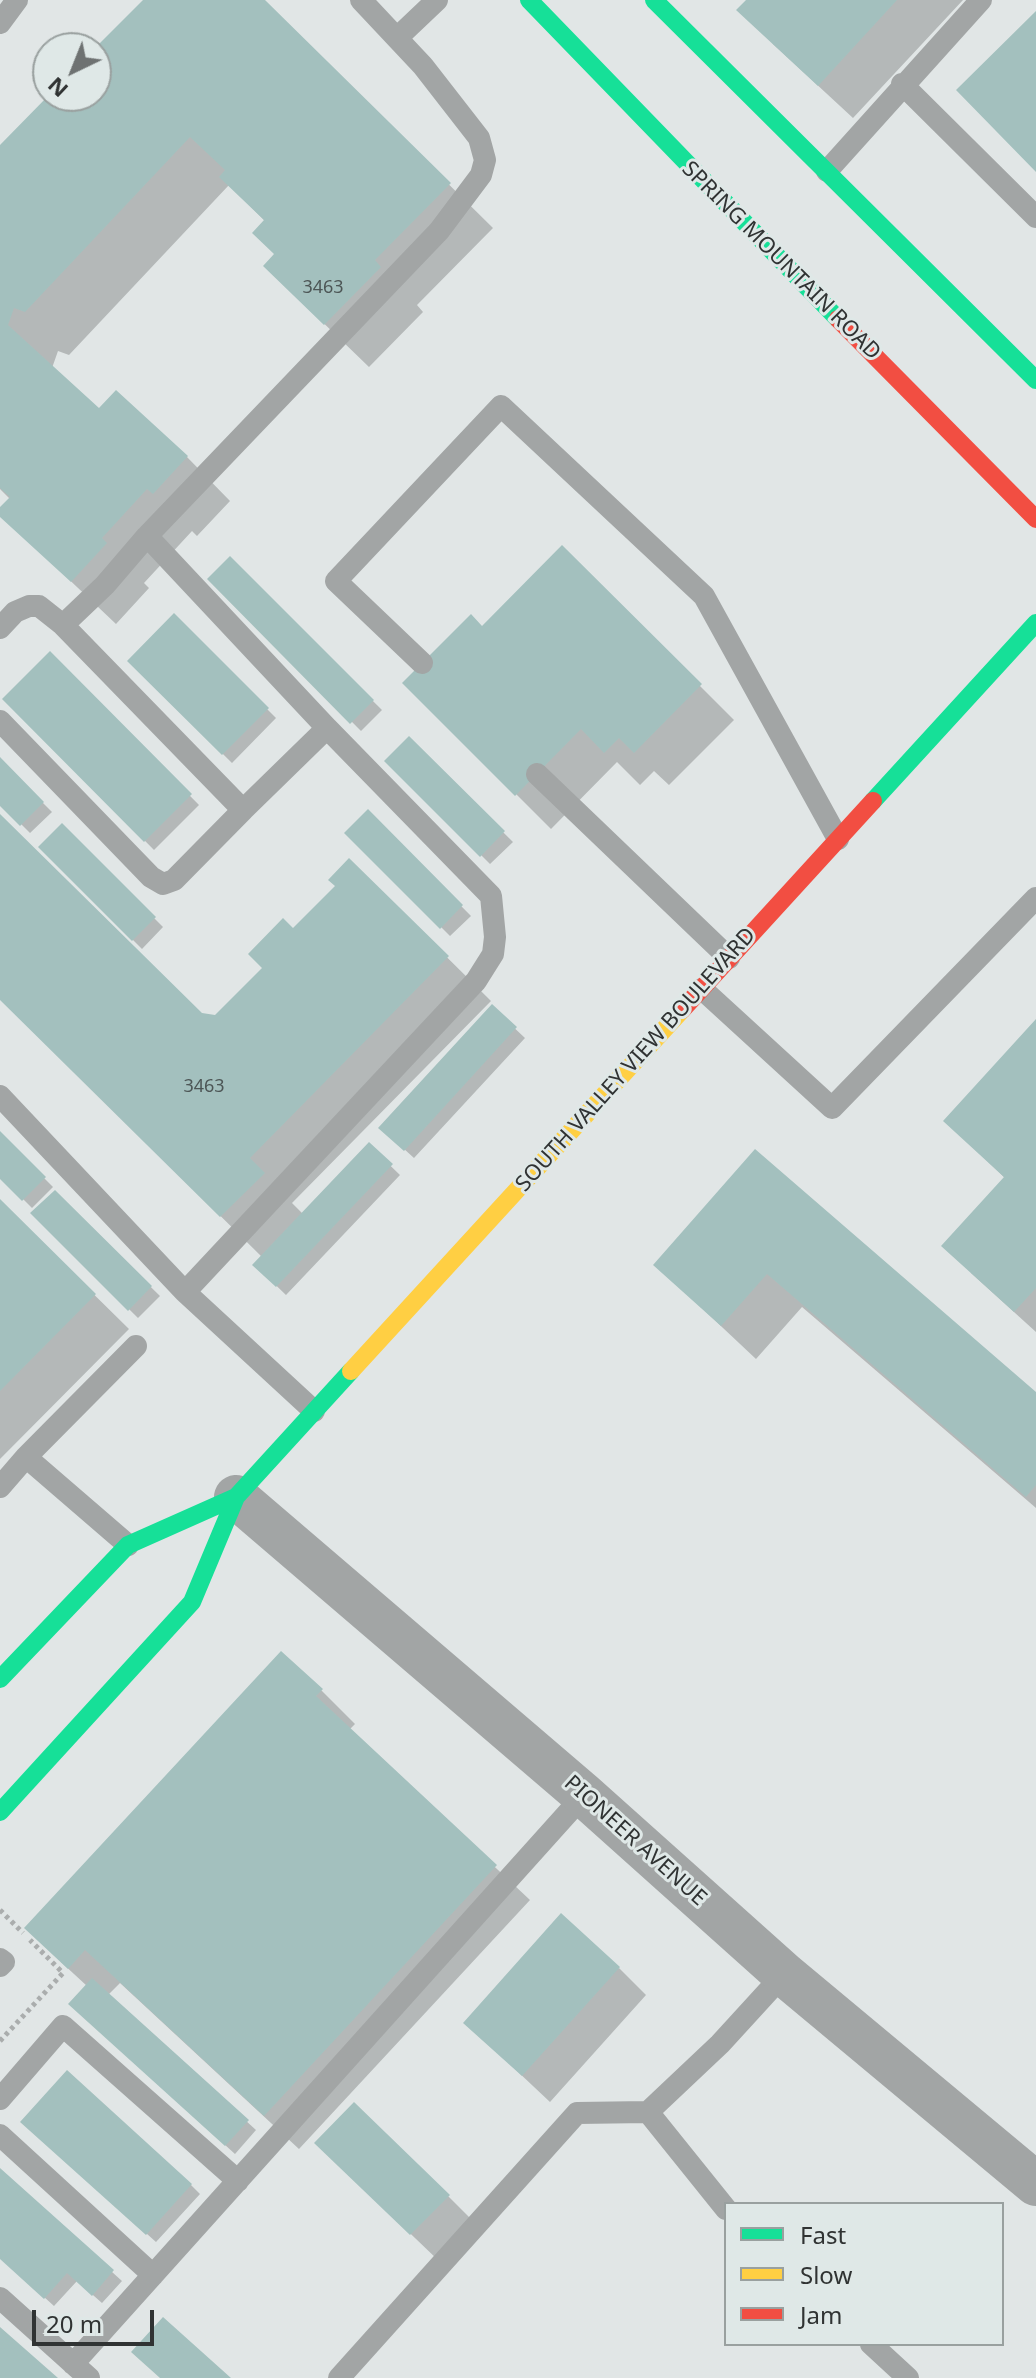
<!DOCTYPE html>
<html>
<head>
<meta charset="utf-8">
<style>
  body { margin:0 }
  #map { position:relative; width:1036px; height:2378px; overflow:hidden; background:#e1e6e6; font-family:"Noto Sans",sans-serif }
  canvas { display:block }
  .legend { position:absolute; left:724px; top:2202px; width:280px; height:144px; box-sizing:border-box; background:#dfe8e7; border:2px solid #99a09f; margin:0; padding:10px 14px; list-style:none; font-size:24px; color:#303333 }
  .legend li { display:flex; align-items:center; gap:16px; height:40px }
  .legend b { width:40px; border:2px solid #99a09f }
  .north { position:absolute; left:32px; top:32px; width:80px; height:80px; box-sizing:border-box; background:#dfe8e7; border:2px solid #99a09f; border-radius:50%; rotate:223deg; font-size:22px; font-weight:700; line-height:32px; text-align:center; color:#303333 }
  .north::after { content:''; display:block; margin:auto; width:28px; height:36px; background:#6e7272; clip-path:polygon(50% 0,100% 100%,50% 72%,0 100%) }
  .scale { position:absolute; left:32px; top:2310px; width:122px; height:36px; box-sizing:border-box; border:4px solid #303333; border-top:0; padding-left:10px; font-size:24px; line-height:28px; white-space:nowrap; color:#303333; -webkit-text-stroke:6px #dfe8e7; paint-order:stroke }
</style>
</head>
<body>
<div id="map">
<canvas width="1036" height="2378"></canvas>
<ul class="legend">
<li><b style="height:10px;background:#16e098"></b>Fast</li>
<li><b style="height:10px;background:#ffcf43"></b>Slow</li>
<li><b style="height:10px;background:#f24e42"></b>Jam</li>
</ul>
<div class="north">N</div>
<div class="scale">20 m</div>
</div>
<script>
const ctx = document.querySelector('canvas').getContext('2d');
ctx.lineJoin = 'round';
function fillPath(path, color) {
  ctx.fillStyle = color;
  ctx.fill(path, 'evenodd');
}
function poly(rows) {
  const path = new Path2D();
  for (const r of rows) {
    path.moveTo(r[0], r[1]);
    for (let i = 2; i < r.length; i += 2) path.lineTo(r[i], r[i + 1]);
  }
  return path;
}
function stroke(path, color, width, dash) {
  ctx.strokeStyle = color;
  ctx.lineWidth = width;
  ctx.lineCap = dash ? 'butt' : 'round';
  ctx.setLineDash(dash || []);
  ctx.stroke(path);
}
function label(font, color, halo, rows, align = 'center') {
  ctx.font = font + ' "Noto Sans",sans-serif';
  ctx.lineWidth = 6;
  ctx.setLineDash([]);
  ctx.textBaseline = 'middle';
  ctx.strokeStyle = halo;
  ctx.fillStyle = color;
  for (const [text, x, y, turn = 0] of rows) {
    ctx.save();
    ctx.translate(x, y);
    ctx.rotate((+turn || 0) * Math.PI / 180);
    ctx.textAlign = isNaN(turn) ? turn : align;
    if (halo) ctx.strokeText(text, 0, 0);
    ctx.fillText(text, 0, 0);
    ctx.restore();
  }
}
fillPath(poly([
  [146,0,262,0,493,228,417,305,423,312,369,367,309,309,276,255,265,221,229,185,69,355,58,351,52,368,99,411,187,457,230,501,197,536,192,531,144,583,149,588,116,624,0,514,0,510,10,499,0,489,0,148,51,96,96,96,96,50],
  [748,0,963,0,853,118,773,44],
  [562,548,734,720,669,785,654,771,640,785,617,762,551,829,405,683,482,628],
  [230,559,382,710,361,731,210,579],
  [174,616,276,718,232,763,129,661],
  [50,654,199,805,154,850,5,699],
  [409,739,513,842,490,864,387,761],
  [0,760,52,812,30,833,0,803],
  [368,812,471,916,450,936,347,833],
  [0,817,201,1015,216,1017,265,968,293,931,338,886,349,860,491,1001,292,1203,303,1214,369,1145,400,1175,286,1295,255,1265,262,1257,0,998],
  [62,826,163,927,142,949,40,847],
  [492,1007,525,1038,414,1158,381,1128],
  [1036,1022,1036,1332,971,1273,1005,1178,945,1121],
  [0,1134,53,1187,32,1208,0,1176],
  [756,1152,1036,1395,1036,1508,802,1307,756,1359,656,1265],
  [55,1193,160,1296,138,1318,33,1214],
  [0,1202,129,1329,0,1459],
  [321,1690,355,1724,349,1730,530,1900,299,2149,120,1983,108,1995,256,2130,235,2154,80,2013,87,1986,61,1962],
  [619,1968,646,1995,550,2102,466,2023],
  [32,2131,191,2185,200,2194,156,2242],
  [344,2170,448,2196,475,2223,439,2261],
  [0,2171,122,2281,102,2303,77,2281,54,2306,0,2257]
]), '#0003');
fillPath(poly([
  [143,0,265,0,451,183,375,260,381,267,324,325,263,266,274,254,252,233,264,220,219,177,225,170,190,137,25,312,14,308,8,325,99,408,116,390,188,456,153,494,147,489,102,538,107,543,71,582,0,517,0,507,10,497,0,488,0,145,48,96,96,96,96,47],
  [746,0,897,0,818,86,736,10],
  [1036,11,1036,172,956,90],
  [562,545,702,684,634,753,619,738,604,753,581,729,515,796,402,683,471,614,482,626],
  [230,556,374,700,350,724,207,579],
  [174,613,269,708,222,755,127,661],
  [50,651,192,794,144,842,2,699],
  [409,736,505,831,480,857,384,761],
  [0,757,44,802,20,826,0,806],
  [368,809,463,905,440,929,344,833],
  [0,814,202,1013,215,1015,262,968,248,954,283,918,293,928,335,886,328,880,349,858,449,956,250,1158,265,1173,220,1217,0,1000],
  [62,823,156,917,132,941,38,847],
  [492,1004,517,1027,404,1151,378,1128],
  [1036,1019,1036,1288,1014,1312,941,1246,1004,1177,943,1121],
  [0,1131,46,1177,22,1201,0,1179],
  [369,1142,393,1164,276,1287,252,1265],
  [755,1149,1036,1392,1036,1485,1026,1497,767,1274,721,1326,653,1265],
  [55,1190,152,1286,128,1311,30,1213],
  [0,1199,96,1294,0,1391],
  [281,1651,323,1689,316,1696,497,1865,264,2116,85,1950,68,1969,24,1928],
  [561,1913,620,1967,522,2076,463,2023],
  [92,1978,249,2120,225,2146,68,2004],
  [67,2070,192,2184,146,2235,20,2122],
  [354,2102,450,2195,410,2235,314,2143],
  [0,2168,114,2270,92,2296,67,2273,44,2299,0,2259],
  [163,2317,231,2378,160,2378,131,2352],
  [0,2327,58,2378,0,2378]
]), '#a3c0be');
stroke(poly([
  [0,1910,23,1933],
  [0,2041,63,1973,30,1940]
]), '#aaadad', 5, [4, 4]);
stroke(poly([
  [0,23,17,0],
  [397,38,437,0],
  [902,84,1036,217],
  [827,171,981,0],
  [147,536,327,728],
  [0,628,15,612,29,606,39,606,63,625],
  [422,663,336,581,501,406,704,596,838,839],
  [0,721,151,877,163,884,174,880,243,810],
  [537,774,729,958],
  [702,989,832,1108,1036,898],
  [0,1096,185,1292,314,1411],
  [185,1292,476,981,493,954,495,937,491,896,327,728,243,810,63,625,105,585,147,536,439,231,481,175,485,160,479,138,423,66,361,0],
  [26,1457,136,1346],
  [0,1487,26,1457,128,1545],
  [0,1959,4,1962,0,1966],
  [0,2099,63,2026,238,2181],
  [648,2112,726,2209],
  [0,2135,153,2275],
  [0,2298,89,2378],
  [871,2344,908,2378],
  [73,2364,584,1795],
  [339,2378,577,2113,648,2112,720,2044,784,1974]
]), '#a2a5a5', 22);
stroke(poly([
  [236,1497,584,1795,784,1974,1036,2184]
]), '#a2a5a5', 44);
stroke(poly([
  [529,0,838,319],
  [654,0,1036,380],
  [873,801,1036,623],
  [0,1679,128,1545,236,1497],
  [0,1812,192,1602,236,1497,351,1371]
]), '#16e098', 18);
stroke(poly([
  [351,1371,682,1010]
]), '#ffcf43', 18);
stroke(poly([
  [838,319,1036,519],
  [682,1010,873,801]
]), '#f24e42', 18);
label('18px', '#4d5656', null, [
  ["3463",323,288],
  ["3463",204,1087]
]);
label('22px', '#303333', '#dfe8e7', [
  ["SPRING MOUNTAIN ROAD",781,261,45],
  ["SOUTH VALLEY VIEW BOULEVARD",636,1060,-48],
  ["PIONEER AVENUE",635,1841,42]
]);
</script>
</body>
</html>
